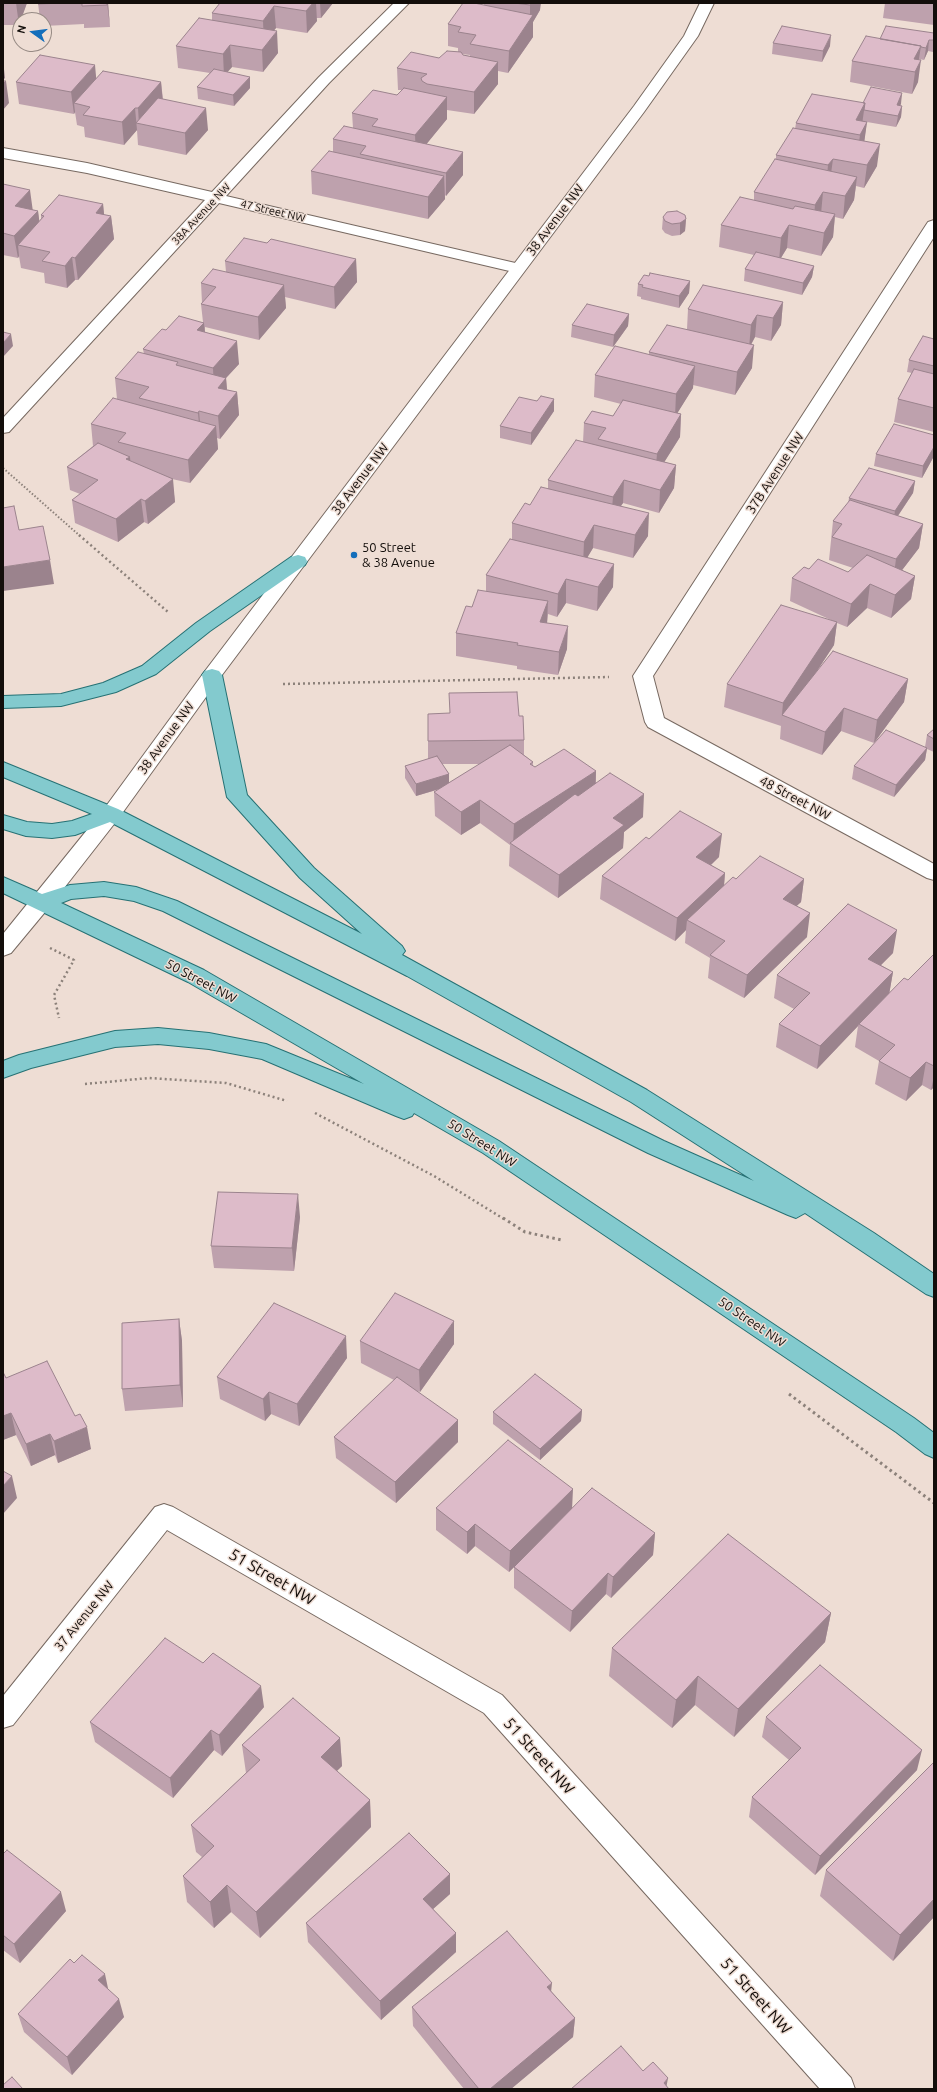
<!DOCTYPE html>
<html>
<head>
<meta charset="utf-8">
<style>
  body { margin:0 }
  #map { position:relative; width:937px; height:2092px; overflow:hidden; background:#eeddd4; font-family:Ubuntu,sans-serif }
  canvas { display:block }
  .frame { position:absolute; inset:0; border:4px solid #130e0b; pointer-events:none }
  .north { position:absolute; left:12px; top:12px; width:40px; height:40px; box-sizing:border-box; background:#eeddd4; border:1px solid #968a84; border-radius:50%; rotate:284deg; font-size:11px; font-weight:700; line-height:16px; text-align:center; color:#130e0b }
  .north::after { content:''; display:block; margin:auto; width:14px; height:18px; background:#136ebb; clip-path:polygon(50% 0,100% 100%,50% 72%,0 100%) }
</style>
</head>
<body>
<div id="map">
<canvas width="937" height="2092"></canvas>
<div class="frame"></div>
<div class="north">N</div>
</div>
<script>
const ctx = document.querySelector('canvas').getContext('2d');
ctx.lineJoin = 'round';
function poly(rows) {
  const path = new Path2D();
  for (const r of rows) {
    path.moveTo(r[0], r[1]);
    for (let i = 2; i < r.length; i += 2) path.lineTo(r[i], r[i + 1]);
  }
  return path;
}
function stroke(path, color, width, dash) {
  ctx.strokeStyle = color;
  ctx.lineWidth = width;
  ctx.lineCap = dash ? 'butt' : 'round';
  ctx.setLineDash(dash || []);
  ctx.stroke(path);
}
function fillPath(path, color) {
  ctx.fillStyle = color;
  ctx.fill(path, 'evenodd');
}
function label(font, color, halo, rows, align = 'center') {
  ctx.font = font + ' Ubuntu,sans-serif';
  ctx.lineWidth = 3;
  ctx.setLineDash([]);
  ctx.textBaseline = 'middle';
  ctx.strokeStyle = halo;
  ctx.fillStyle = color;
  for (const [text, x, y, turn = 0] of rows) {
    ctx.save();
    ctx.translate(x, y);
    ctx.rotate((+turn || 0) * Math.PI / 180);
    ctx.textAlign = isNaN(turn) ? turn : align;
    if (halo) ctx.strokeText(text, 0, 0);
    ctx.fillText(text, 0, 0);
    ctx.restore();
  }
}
const minor = poly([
  [394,3,409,3,329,83,226,196,524,265,526,268,524,271,518,273,219,203,9,432,3,433,3,418,205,200,87,173,3,158,3,148,87,163,212,192,319,77,394,3],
  [934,220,934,237,653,676,664,718,934,864,934,880,927,878,648,727,645,722,633,676,926,225,928,222,934,220],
  [164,1504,173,1507,502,1695,851,2078,855,2089,820,2089,484,1713,167,1530,13,1725,3,1728,3,1696,155,1507,164,1504]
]);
const tertiary = poly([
  [700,3,714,3,698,36,644,112,219,679,118,819,50,906,11,953,3,956,3,934,104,809,205,671,634,106,684,36,700,3]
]);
const primary = poly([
  [298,555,305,557,307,561,305,565,210,631,156,674,116,692,61,706,3,708,3,696,61,694,103,683,142,666,196,623,291,557,298,555],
  [212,669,219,671,222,675,247,795,314,868,402,946,405,951,402,955,647,1090,874,1233,934,1274,934,1297,926,1294,805,1213,796,1218,788,1215,648,1153,163,911,134,901,104,896,71,899,61,903,204,970,499,1141,914,1418,934,1433,934,1458,925,1454,896,1432,483,1153,414,1113,412,1116,404,1119,396,1116,262,1059,209,1049,158,1044,115,1047,31,1068,3,1078,3,1061,19,1055,115,1031,158,1028,209,1033,266,1044,364,1084,188,982,3,893,3,877,42,894,70,885,104,882,136,887,177,901,664,1141,754,1181,631,1102,407,976,110,822,75,835,52,838,26,836,3,829,3,815,27,822,52,824,72,821,92,814,3,777,3,762,118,809,362,934,300,878,227,797,202,675,205,671,212,669]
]);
stroke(minor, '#776961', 2);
stroke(tertiary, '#776961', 2);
stroke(primary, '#267174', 2);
stroke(poly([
  [3,468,80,536]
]), '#8c817a', 2, [1.5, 2]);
stroke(poly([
  [79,535,168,612],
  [283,684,609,677],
  [50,948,74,960,54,995,59,1018],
  [85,1084,149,1078,226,1083,287,1101],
  [315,1113,434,1176,504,1219]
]), '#8c817a', 2.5, [2, 3]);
stroke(poly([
  [503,1218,525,1232,562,1240],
  [789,1394,934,1503]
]), '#8c817a', 3, [2.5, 3.5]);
fillPath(minor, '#fff');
fillPath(tertiary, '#fff');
fillPath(primary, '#83cace');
fillPath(poly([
  [3,3,27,3,20,20,19,25,3,25],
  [38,3,108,3,110,27,84,28,84,24,44,26,44,20,40,20],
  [220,3,333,3,321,18,316,18,317,21,307,33,276,28,273,31,278,53,263,72,232,67,227,72,250,88,234,106,198,99,197,87,210,73,178,68,176,46,212,20,212,13],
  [484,3,540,3,540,10,533,22,533,37,508,73,498,71,498,84,474,114,447,110,447,119,426,144,463,175,446,196,445,195,445,199,428,219,312,194,311,171,333,152,333,139,353,128,352,113,397,95,402,90,398,90,397,68,439,58,458,52,458,48,448,46,448,24,484,5],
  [462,54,470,55,470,56,463,55],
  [885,3,934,3,934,25,883,18],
  [934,33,934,50,933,52,928,51,924,60,919,59,918,82,912,94,850,82,852,61,880,39],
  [773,43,830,46,822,62,772,54],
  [96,79,161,82,163,99,208,130,186,155,138,145,137,130,124,145,85,137,84,127,77,125,75,112,74,114,19,104,16,82],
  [902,93,900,106,902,106,901,117,896,127,867,122,864,141,877,166,864,188,856,186,854,200,843,219,835,217,833,237,821,256,787,248,781,258,814,266,812,277,802,295,744,281,745,269,754,255,719,247,721,225,754,200,754,192,776,159,776,155,795,129,796,123,863,103],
  [3,184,33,210,38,211,39,222,41,219,41,215,103,204,104,215,111,216,114,239,78,280,75,280,67,288,45,283,44,273,21,268,19,256,18,258,3,255],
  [663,217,686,219,685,231,680,235,672,236,665,233,662,229],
  [267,243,356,259,357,282,335,309,285,297,286,308,259,340,205,327,205,333,239,364,226,378,227,390,237,392,239,415,220,439,217,438,218,449,190,483,172,479,175,502,148,524,144,522,118,542,75,523,72,500,80,494,70,490,67,467,93,446,91,424,117,399,115,378,144,354,143,349,166,330,203,322,201,304,202,303,201,283,226,272,225,261],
  [649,276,690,281,689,293,679,308,641,299,641,297,637,296,638,284],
  [783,302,781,325,771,341,755,337,751,345,752,368,735,395,693,385,693,388,677,413,681,414,680,437,664,462,676,465,674,488,659,513,623,503,621,506,648,536,633,558,593,548,587,557,613,587,597,611,566,603,557,617,548,614,547,623,567,649,558,675,517,669,517,666,456,656,456,633,472,607,486,591,486,575,512,539,512,523,530,505,548,489,548,480,583,442,584,423,613,416,621,404,594,397,595,375,649,355,649,352,687,329,688,309],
  [629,314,628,326,613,347,571,337,572,325],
  [934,339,934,432,894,422,898,399,912,373,907,372,909,360],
  [554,399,554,411,531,445,500,438,500,426,537,401],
  [934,435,934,456,922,478,874,466,876,454],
  [915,481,913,493,898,516,923,524,919,548,902,570,915,576,911,599,891,618,867,608,847,627,837,623,834,645,816,672,908,679,904,702,874,743,841,731,822,755,780,739,781,725,781,726,724,707,727,684,833,621,790,601,792,578,809,569,848,572,853,568,829,560,833,521,848,503,849,498],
  [428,714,519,716,524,740,524,755,533,762,533,766,535,767,596,771,596,783,643,817,624,832,623,848,558,898,509,866,510,845,480,823,461,835,435,816,434,792,440,789,416,796,405,778,405,766,428,759],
  [442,764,480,764,449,783,449,774],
  [934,729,934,752,927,749,925,760,894,797,852,779,854,766,925,747,927,735],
  [649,839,719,857,711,865,725,873,724,886,736,879,804,879,801,902,796,906,807,937,744,998,708,978,710,958,685,943,686,930,675,941,600,899,602,876],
  [893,953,881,965,893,972,889,994,908,980,934,954,934,1087,931,1090,922,1085,906,1101,875,1084,879,1061,855,1047,858,1026,817,1069,776,1047,779,1024,794,1009,774,998,777,975],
  [300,1217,294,1271,214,1268,211,1246],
  [179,1319,182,1341,183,1407,125,1411,122,1389],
  [360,1341,454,1344,420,1392,418,1391,458,1442,396,1503,336,1458,334,1437,394,1380,361,1363],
  [347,1358,299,1426,271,1414,265,1421,220,1399,217,1377],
  [3,1372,6,1378,91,1449,58,1463,55,1455,31,1466,16,1435,3,1440],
  [582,1410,581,1421,540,1460,493,1424,493,1412],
  [436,1508,572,1508,655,1533,653,1555,611,1598,606,1594,570,1632,514,1588,514,1567,509,1572,475,1546,467,1554,436,1530],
  [831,1613,825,1642,734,1737,695,1705,672,1728,609,1676,612,1648],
  [264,1707,222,1756,214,1750,173,1798,95,1742,90,1722],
  [766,1717,917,1770,815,1875,749,1817,752,1797,789,1760,762,1737],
  [340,1738,342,1766,337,1771,370,1800,371,1827,260,1938,231,1912,214,1928,187,1902,183,1876,202,1857,196,1852,191,1825,246,1773,242,1745],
  [934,1762,934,1917,893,1961,820,1896,826,1870],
  [3,1854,66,1911,20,1963,3,1950],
  [450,1874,450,1894,433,1909,456,1933,456,1952,381,2020,308,1942,306,1923],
  [74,1963,108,1989,124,2017,72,2075,24,2032,18,2014],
  [551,1991,575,2018,573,2037,511,2089,464,2089,413,2026,412,2007]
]), '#bea1ad');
fillPath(poly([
  [16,3,27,3,21,20,20,20,19,25],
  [107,3,108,3,110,27],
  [313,3,316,3,317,21,307,33,306,11],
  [320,3,333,3,321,18],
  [531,3,541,3,540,10,533,22,533,37,508,73,509,51,530,20,530,5],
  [274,6,276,28,264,43,263,21],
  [277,31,278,53,263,72,262,50],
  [831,35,830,46,822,62,823,51],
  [929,40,928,51,924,60,926,48],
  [230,45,232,67,224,76,223,54],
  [921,46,918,65,921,60,918,82,912,94,915,72,914,59],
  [3,60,5,78,3,80],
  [498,62,498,84,474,114,474,92],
  [95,65,97,87,74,103,75,112,74,114,71,92],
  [250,77,250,88,234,106,233,95],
  [6,81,9,103,3,110,3,84],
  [161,82,163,104,139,124,138,108],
  [902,93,901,104,895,116,897,105],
  [447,97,447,119,416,157,415,135],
  [865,103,862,125,856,120],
  [902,106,901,117,896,127,898,116],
  [135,108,137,130,124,145,122,122],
  [206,108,208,130,186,155,185,133],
  [867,122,864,144,857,157,860,135],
  [880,144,877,166,864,188,867,165],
  [463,152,463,175,446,196,446,173],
  [833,159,830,181,826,188,828,165],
  [444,176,445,199,428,219,428,197],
  [857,177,854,200,843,219,845,196],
  [30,190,33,212,15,206],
  [823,192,821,214,813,227,815,205],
  [103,204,105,223,111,216,114,239,78,280,75,258,96,213],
  [38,211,41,233,18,245,19,256,18,258,14,236],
  [835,214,833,237,821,256,824,233],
  [686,219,685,231,680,235,680,223],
  [789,225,787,248,779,261,781,238],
  [72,257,75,280,67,288,65,266],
  [356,259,357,282,335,309,334,287],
  [814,266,812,277,802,295,803,283],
  [690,281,689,293,679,308,679,296],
  [284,285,286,308,259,340,258,317],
  [783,302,781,325,771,341,773,318],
  [629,314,628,326,613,347,614,335],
  [757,315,755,337,749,348,751,325],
  [204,323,206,345,197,330],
  [11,334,13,346,3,357,3,343],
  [237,341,239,364,226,378,228,401,214,391,213,368],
  [754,345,752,368,735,395,737,372],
  [695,366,693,388,675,417,676,394],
  [237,392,239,415,220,439,218,416],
  [554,399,554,411,531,445,531,433],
  [199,411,201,434,200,435,198,413],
  [681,414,680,437,655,477,657,454],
  [216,426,218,449,190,483,188,460],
  [934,447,934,456,922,478,923,466],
  [130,457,132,480,126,459],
  [676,465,674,488,659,513,660,490],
  [173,479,175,502,148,524,145,501],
  [624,480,623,503,611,520,613,497],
  [915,481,913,493,893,523,895,511],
  [141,499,144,522,118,542,116,519],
  [649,513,648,536,633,558,635,535],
  [923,524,919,548,893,582,896,559],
  [594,525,593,548,583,565,584,542],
  [50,560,54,584,3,591,3,567],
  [614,564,613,587,597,611,598,587],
  [915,576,911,599,891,618,895,595],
  [566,579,566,603,557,617,558,594],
  [870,584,867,608,847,627,851,604],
  [548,601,547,624,540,622],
  [837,622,834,645,787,717,782,715,781,726,783,703],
  [568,626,567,649,558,675,559,652],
  [908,679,904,702,874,743,877,720],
  [844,708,841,731,822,755,825,732],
  [927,748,925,760,894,797,896,785],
  [596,771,595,795,513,845,514,824],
  [449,774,449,786,416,796,416,784],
  [644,794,643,817,624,832,623,848,558,898,559,875,613,818],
  [480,800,480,823,461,835,461,812],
  [722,834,719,857,694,881,696,857],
  [725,873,723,897,687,920,686,930,675,941,677,918],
  [804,879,801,902,780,922,783,899],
  [810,913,807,937,744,998,747,975],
  [897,930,893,953,864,982,868,959],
  [893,972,889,995,859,1024,858,1026,817,1069,820,1046],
  [926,1062,922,1085,906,1101,910,1078],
  [934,1076,934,1087,931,1090],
  [298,1194,300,1217,294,1271,292,1248],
  [179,1319,182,1341,183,1407,180,1385],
  [454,1321,454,1344,420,1392,419,1370],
  [346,1336,347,1358,299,1426,297,1404],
  [269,1392,271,1414,265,1421,263,1399],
  [582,1410,581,1421,540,1460,540,1449],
  [11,1413,16,1435,3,1440,3,1416],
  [458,1420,458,1442,396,1503,395,1482],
  [87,1427,91,1449,58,1463,54,1441],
  [50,1434,55,1455,31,1466,26,1444],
  [12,1476,17,1498,3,1514,3,1486],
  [573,1489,572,1510,509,1572,510,1551],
  [475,1524,475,1546,467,1554,467,1532],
  [655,1533,653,1555,611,1598,613,1577],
  [608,1573,606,1594,570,1632,572,1611],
  [831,1613,825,1642,734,1737,738,1709],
  [698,1676,695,1705,672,1728,676,1700],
  [261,1686,264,1707,222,1756,219,1735],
  [211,1730,214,1750,173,1798,170,1778],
  [340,1738,342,1766,323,1784,321,1757],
  [922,1750,917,1770,815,1875,820,1856],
  [370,1800,371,1827,260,1938,256,1912],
  [450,1874,450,1894,423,1918,423,1899],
  [227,1885,231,1912,214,1928,210,1902],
  [61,1892,66,1911,20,1963,14,1944],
  [934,1899,934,1917,893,1961,900,1935],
  [456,1933,456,1952,381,2020,380,2001],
  [105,1974,109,1993,98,1980],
  [552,1983,550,2002,547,1987],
  [119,1999,124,2017,72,2075,67,2057],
  [575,2018,573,2037,511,2089,490,2089],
  [668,2078,666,2089,664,2083]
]), '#9b838d');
const building = poly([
  [38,3,63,3,38,4,38,3],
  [82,3,107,3,107,5,82,6,82,3],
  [220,3,313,3,306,11,274,6,263,21,212,13,220,3],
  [463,3,474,3,533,15,509,51,470,44,476,35,458,32,461,27,448,24,463,3],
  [514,3,532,3,530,5,514,3],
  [199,18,277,31,262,50,230,45,223,54,176,46,199,18],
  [782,26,831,35,823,51,773,43,782,26],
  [886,26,934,33,934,40,929,40,926,48,921,47,921,46,880,39,886,26],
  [866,36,921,46,914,59,921,60,915,72,852,61,866,36],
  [447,51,461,52,463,55,498,62,474,92,427,84,422,81,421,78,427,74,397,68,411,52,439,58,447,51],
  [40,55,95,65,71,92,16,82,40,55],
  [214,69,250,77,233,95,197,87,214,69],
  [103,71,161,82,138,108,135,108,122,122,83,115,90,107,74,103,103,71],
  [3,81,6,81,3,84,3,81],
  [871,87,902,93,897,105,902,106,898,116,864,110,865,103,863,103,871,87],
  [404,88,447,97,415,135,372,126,378,119,352,113,373,90,397,95,404,88],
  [812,94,865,103,856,120,867,122,860,135,796,123,812,94],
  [158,98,206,108,185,133,136,123,158,98],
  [344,126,463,152,446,173,360,154,366,146,333,139,344,126],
  [793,128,880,144,867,165,833,159,828,165,776,155,793,128],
  [329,151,444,176,428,197,311,171,329,151],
  [775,159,857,177,845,196,823,192,815,205,754,192,775,159],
  [3,184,30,190,15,206,38,211,14,236,3,233,3,184],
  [59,195,103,204,96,213,111,216,75,258,72,257,65,266,42,261,50,252,18,245,44,216,41,215,59,195],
  [740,197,793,209,795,206,835,214,824,233,789,225,781,238,721,225,740,197],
  [677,211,685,215,686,219,680,223,672,224,665,221,663,217,667,212,677,211],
  [244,238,267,243,271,239,356,259,334,287,225,261,244,238],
  [756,252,814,266,803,283,745,269,756,252],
  [213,269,284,285,258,317,201,304,216,287,201,283,213,269],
  [650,273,690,281,679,296,642,287,643,285,638,284,644,275,649,276,650,273],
  [703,285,783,302,773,318,757,315,751,325,688,309,703,285],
  [587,304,629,314,614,335,572,325,587,304],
  [179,316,204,323,197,330,237,341,213,368,143,349,162,329,166,330,179,316],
  [667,325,754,345,737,372,649,352,667,325],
  [3,332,11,334,3,343,3,332],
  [923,336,934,339,934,366,909,360,923,336],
  [615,346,695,366,676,394,595,375,615,346],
  [138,352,178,362,176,365,226,378,218,388,237,392,218,416,199,411,198,413,139,398,149,387,115,378,138,352],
  [914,369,934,374,934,408,898,399,914,369],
  [541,396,554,399,531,433,500,426,519,397,537,401,541,396],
  [113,398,216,426,188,460,118,442,126,433,91,424,113,398],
  [623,400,681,414,657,454,598,439,606,428,584,423,592,411,613,416,623,400],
  [894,424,934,435,934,447,923,466,876,454,894,424],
  [576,440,676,465,660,490,624,480,613,497,548,480,576,440],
  [98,443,130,457,126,459,173,479,145,501,141,499,116,519,72,500,98,480,67,467,98,443],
  [869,468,915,481,895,511,849,498,869,468],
  [541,487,649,513,635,535,594,525,584,542,512,523,525,503,530,505,541,487],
  [850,500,923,524,896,559,832,537,842,524,833,521,850,500],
  [14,506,19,530,43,526,50,560,3,567,3,508,14,506],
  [510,539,614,564,598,587,566,579,558,594,486,575,510,539],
  [867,555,915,576,895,595,870,584,851,604,792,578,804,567,809,569,818,559,848,572,867,555],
  [478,590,548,601,540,622,568,626,559,652,517,645,518,643,456,633,466,606,472,607,478,590],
  [781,605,837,622,783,703,727,684,781,605],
  [833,651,908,679,877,720,844,708,825,732,782,715,833,651],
  [517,692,519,716,523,716,524,740,428,741,428,714,450,713,449,693,517,692],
  [934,729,934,739,927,735,934,729],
  [886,730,927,748,896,785,854,766,886,730],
  [510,745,533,762,530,764,535,767,564,749,596,771,514,824,480,800,461,812,434,792,510,745],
  [437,756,449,774,416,784,405,766,437,756],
  [610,773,644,794,613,818,624,825,559,875,510,843,575,794,578,796,610,773],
  [680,811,722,834,696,857,725,873,677,918,602,876,646,837,649,839,680,811],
  [760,856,804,879,783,899,810,913,747,975,710,955,725,941,687,920,733,877,736,879,760,856],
  [848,904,897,930,868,959,893,972,820,1046,779,1024,810,993,777,975,848,904],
  [934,954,934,1066,926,1062,910,1078,879,1061,895,1045,859,1024,904,978,908,980,934,954],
  [218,1192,298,1194,292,1248,211,1246,218,1192],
  [395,1293,454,1321,419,1370,360,1341,395,1293],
  [274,1303,346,1336,297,1404,269,1392,263,1399,217,1377,274,1303],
  [179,1319,180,1385,122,1389,122,1323,179,1319],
  [47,1361,75,1416,80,1414,87,1427,54,1441,50,1434,26,1444,11,1413,3,1416,3,1372,6,1378,47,1361],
  [535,1374,582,1410,540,1449,493,1412,535,1374],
  [397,1377,458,1420,395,1482,334,1437,397,1377],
  [508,1440,573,1489,510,1551,475,1524,467,1532,436,1508,508,1440],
  [3,1471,12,1476,3,1486,3,1471],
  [592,1488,655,1533,613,1577,608,1573,572,1611,514,1567,592,1488],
  [728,1534,831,1613,738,1709,698,1676,676,1700,612,1648,728,1534],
  [165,1638,203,1663,213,1653,261,1686,219,1735,211,1730,170,1778,90,1722,165,1638],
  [820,1665,922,1750,820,1856,752,1797,801,1748,766,1717,820,1665],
  [293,1698,340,1738,321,1757,370,1800,256,1912,227,1885,210,1902,183,1876,214,1846,191,1825,260,1760,242,1745,293,1698],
  [934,1762,934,1899,900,1935,826,1870,934,1762],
  [409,1833,450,1874,423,1899,456,1933,380,2001,306,1923,409,1833],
  [7,1850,61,1892,14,1944,3,1935,3,1854,7,1850],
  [507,1931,552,1983,547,1987,575,2018,490,2089,479,2089,412,2007,507,1931],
  [82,1955,105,1974,98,1980,119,1999,67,2057,18,2014,70,1959,74,1963,82,1955],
  [621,2046,643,2071,653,2062,668,2078,664,2083,669,2089,571,2089,621,2046],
  [12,2077,23,2089,3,2089,3,2085,12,2077]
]);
fillPath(building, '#ddbbc9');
stroke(building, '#9b838d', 1);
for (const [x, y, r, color] of [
  [354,555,4,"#136ebb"]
]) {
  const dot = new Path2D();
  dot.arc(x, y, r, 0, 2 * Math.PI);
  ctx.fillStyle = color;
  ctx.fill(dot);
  stroke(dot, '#eeddd4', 1.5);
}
label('11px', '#130e0b', '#eeddd4', [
  ["47 Street NW",273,211,13],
  ["38A Avenue NW",201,214,-47]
]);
label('13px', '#130e0b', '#eeddd4', [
  ["38 Avenue NW",555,220,-53],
  ["37B Avenue NW",775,473,-57],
  ["38 Avenue NW",360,479,-53],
  ["38 Avenue NW",166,738,-54],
  ["48 Street NW",795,798,28],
  ["50 Street NW",201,981,28],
  ["50 Street NW",482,1143,32],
  ["50 Street NW",752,1322,34],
  ["37 Avenue NW",84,1616,-51]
]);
label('13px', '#130e0b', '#eeddd4', [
  ["50 Street",362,548],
  ["& 38 Avenue",362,563]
], 'left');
label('16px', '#130e0b', '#eeddd4', [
  ["51 Street NW",272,1577,30],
  ["51 Street NW",539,1756,48],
  ["51 Street NW",756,1996,48]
]);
</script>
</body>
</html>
